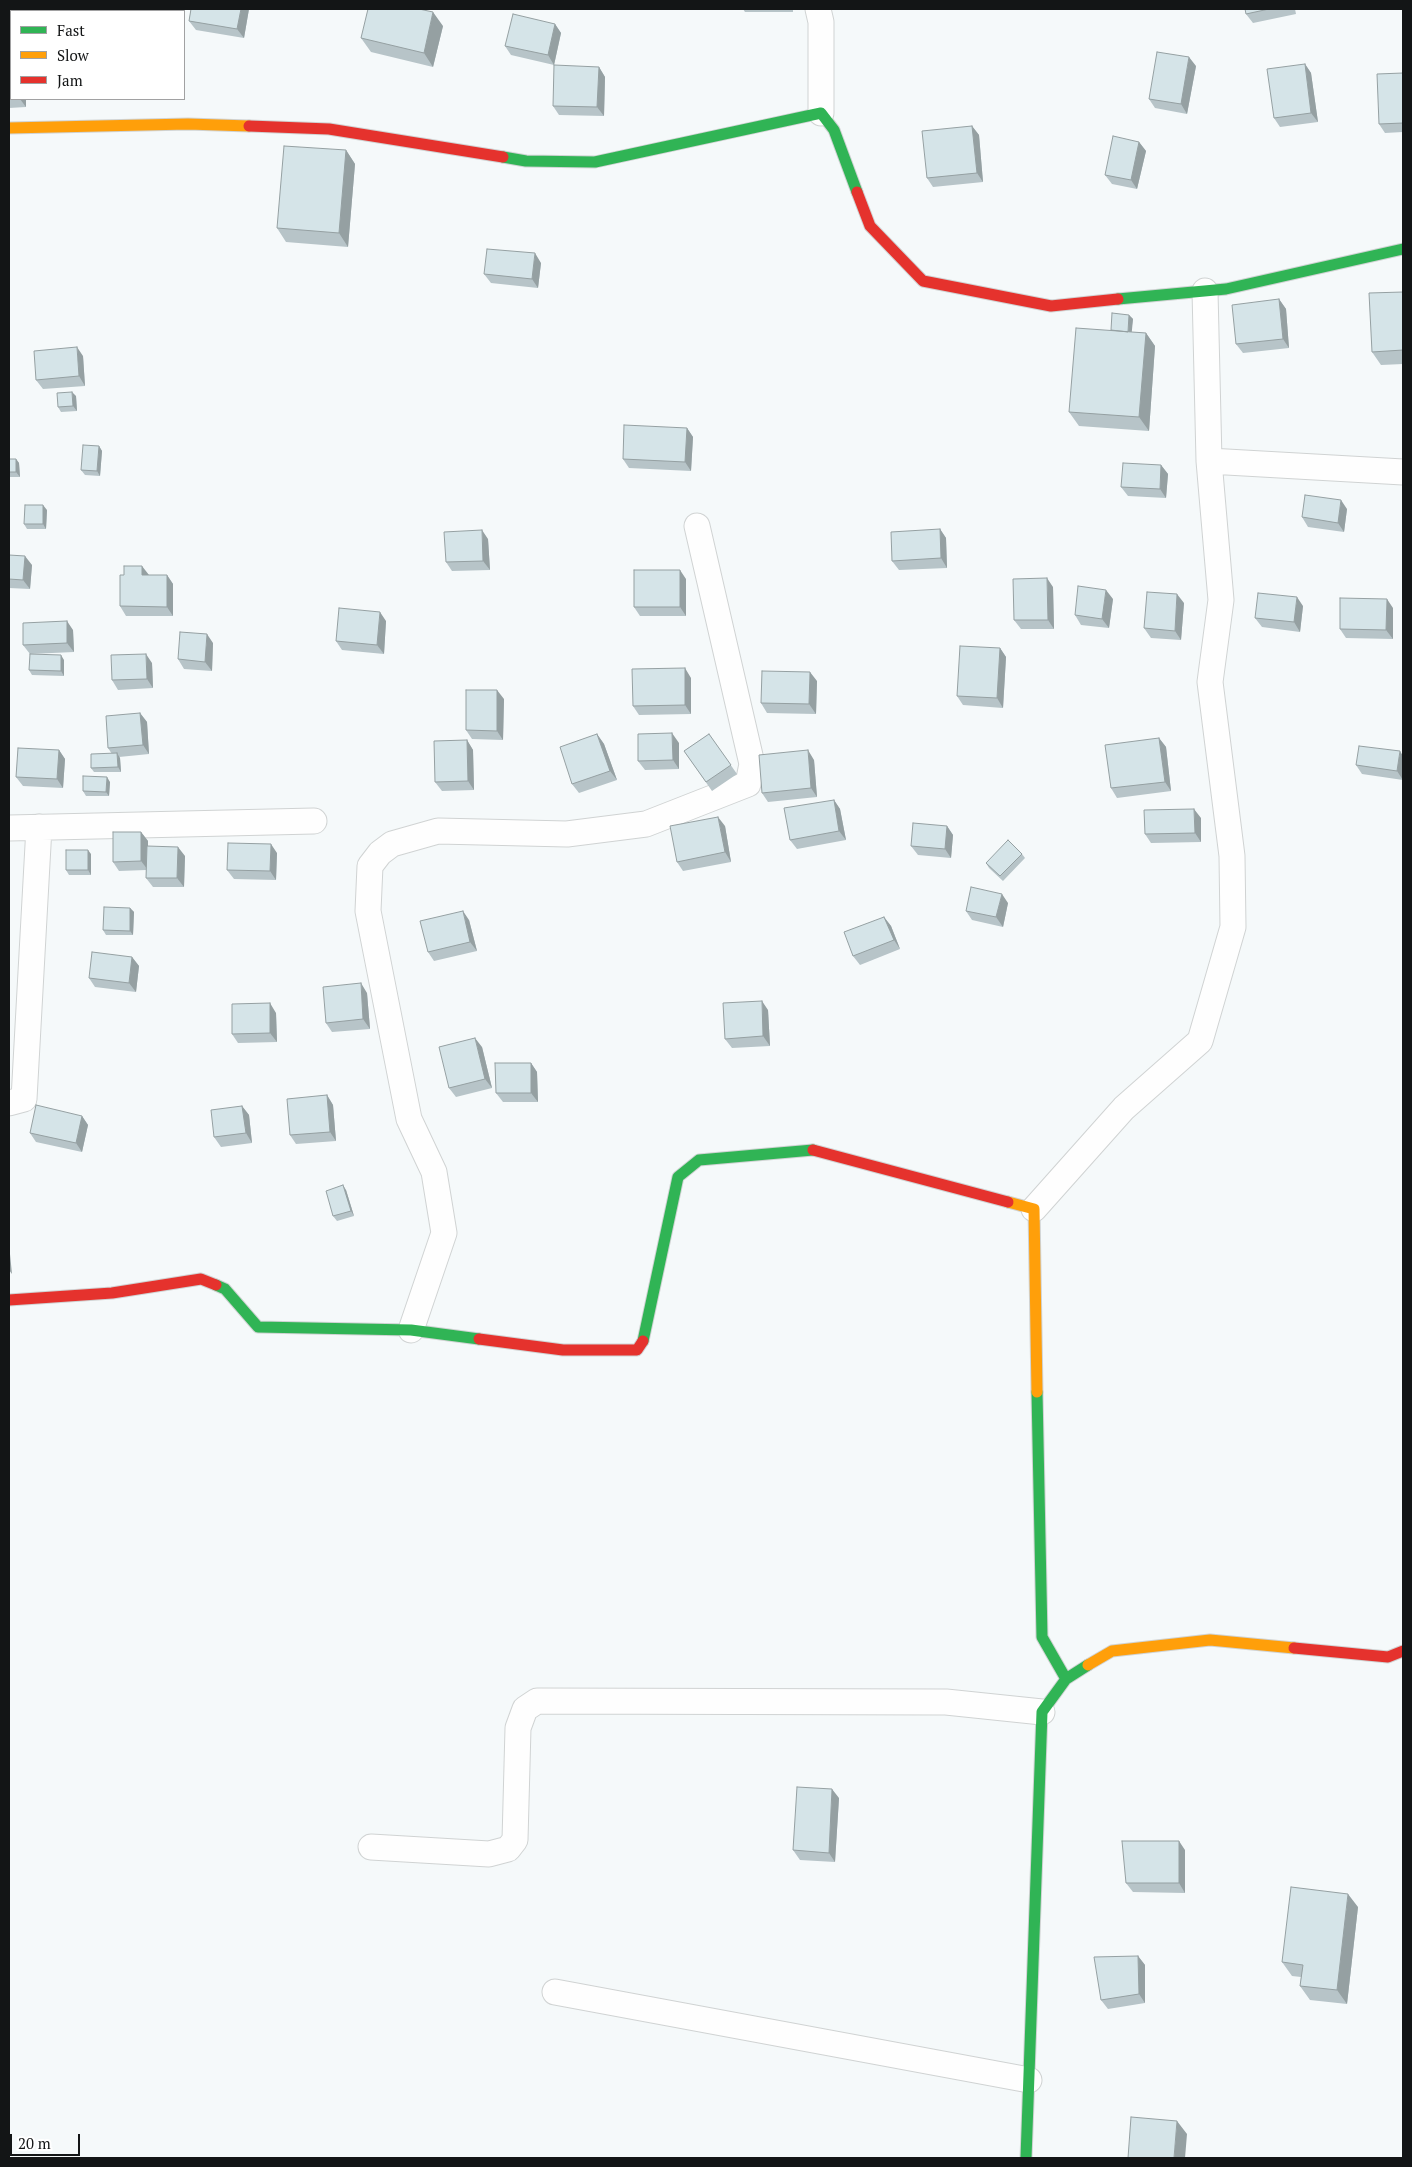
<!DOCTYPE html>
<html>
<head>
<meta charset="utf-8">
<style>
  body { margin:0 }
  #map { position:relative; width:1412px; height:2167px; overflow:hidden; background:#f5f9fa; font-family:"PT Serif",serif }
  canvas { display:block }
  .frame { position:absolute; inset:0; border:10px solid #131516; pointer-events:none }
  .legend { position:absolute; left:10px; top:10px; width:175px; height:90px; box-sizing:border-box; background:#fff; border:1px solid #a1a1a2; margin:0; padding:6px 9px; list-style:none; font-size:15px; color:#131516 }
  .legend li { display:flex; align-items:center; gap:10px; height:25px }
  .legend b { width:25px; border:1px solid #a1a1a2 }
  .scale { position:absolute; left:10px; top:2134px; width:70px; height:22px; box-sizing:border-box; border:2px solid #131516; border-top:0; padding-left:6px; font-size:15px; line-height:18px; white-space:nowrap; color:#131516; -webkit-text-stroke:4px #fff; paint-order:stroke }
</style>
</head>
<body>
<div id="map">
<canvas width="1412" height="2167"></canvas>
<div class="frame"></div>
<ul class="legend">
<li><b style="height:6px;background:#30b455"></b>Fast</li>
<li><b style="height:6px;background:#ff9f0a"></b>Slow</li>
<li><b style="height:6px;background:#e5322d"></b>Jam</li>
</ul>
<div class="scale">20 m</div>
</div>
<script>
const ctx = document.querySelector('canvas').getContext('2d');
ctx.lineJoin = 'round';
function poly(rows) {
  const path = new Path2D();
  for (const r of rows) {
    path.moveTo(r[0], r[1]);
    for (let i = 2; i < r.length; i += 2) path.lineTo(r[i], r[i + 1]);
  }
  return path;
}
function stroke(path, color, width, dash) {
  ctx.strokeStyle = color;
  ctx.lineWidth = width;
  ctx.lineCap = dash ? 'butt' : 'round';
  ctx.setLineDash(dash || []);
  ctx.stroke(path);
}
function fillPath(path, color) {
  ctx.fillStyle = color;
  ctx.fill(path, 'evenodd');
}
const street = poly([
  [818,9,821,22,821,113],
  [1209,461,1403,472],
  [9,828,314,821],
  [9,1103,24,1099,39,827],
  [1034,1209,1124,1108,1200,1041,1233,927,1232,856,1210,682,1221,600,1209,461,1205,291],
  [411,1330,444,1233,434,1172,409,1119,368,911,370,866,380,853,392,844,438,831,567,834,646,824,748,784,752,764,697,526],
  [371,1847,489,1854,508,1849,515,1840,518,1728,525,1709,537,1701,946,1702,1042,1712],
  [555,1992,1029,2080]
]);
const fast = poly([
  [503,157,526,161,595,162,821,113,834,130,857,192],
  [1118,299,1226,289,1403,249],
  [216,1285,225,1289,258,1327,411,1330,479,1339],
  [643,1341,678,1177,699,1160,813,1150],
  [1037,1392,1042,1637,1066,1679],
  [1026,2158,1042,1712,1066,1679,1088,1665]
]);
const slow = poly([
  [9,128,188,124,249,126],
  [1008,1202,1034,1209,1037,1392],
  [1088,1665,1112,1651,1210,1640,1294,1648]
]);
const jam = poly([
  [249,126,329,129,503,157],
  [857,192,870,226,923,281,1051,306,1118,299],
  [813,1150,1008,1202],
  [9,1300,112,1293,201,1279,216,1285],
  [479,1339,563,1350,637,1350,643,1341],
  [1294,1648,1388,1657,1403,1651]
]);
stroke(street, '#d0d3d3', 27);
stroke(fast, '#d0d3d3', 13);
stroke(slow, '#d0d3d3', 13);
stroke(jam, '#d0d3d3', 13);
stroke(street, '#fefefe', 25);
stroke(fast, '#30b455', 11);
stroke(slow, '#ff9f0a', 11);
stroke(jam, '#e5322d', 11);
fillPath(poly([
  [191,9,249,9,244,38,196,30,189,21],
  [743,9,793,9,793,12,745,12],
  [1245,9,1295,9,1296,14,1253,23,1246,14],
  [555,24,561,33,554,65,511,55,505,46],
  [9,25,11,25,11,65,9,65],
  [443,26,433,67,371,52,361,38],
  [1305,64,1311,73,1318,122,1280,127,1274,118],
  [1196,66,1187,114,1155,108,1149,99],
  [599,67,605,77,604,116,559,115,553,106],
  [1403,73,1403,132,1385,133,1379,124],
  [9,80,11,99,26,99,26,107,9,108],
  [972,126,979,135,983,182,933,187,927,178],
  [1139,142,1146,151,1137,189,1112,184,1105,175],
  [346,150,355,164,348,247,286,242,277,228],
  [541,263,538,288,491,283,484,274],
  [1403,292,1403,364,1381,365,1372,352],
  [1279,299,1286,309,1289,348,1243,353,1236,344],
  [1129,315,1133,319,1131,332,1146,333,1155,346,1149,431,1079,426,1069,412,1111,330],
  [83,356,85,386,43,389,36,380],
  [76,396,77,411,61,412,58,407],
  [687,428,693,437,691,471,629,468,623,459],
  [99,446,102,451,100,476,85,475,81,470],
  [9,459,16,459,19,463,20,477,9,477],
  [1161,465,1168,474,1166,498,1128,496,1121,487],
  [1347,509,1344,532,1308,527,1302,517],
  [47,510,46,529,27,529,24,524],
  [940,529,946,538,947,568,899,570,892,561],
  [488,539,490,570,452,571,446,562],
  [9,555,32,565,30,589,9,588],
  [149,575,167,575,173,584,173,616,126,616,120,606],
  [686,579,686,616,640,616,634,607],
  [1053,587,1054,629,1021,629,1014,620],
  [1113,599,1109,628,1081,625,1075,615],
  [1184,603,1181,640,1151,638,1144,628],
  [1303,606,1300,632,1262,627,1255,618],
  [1393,608,1393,639,1346,638,1340,629],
  [386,621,384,654,342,650,336,641],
  [73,630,74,652,30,654,23,645],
  [213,643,212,671,184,669,178,659],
  [1000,648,1006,657,1003,708,963,705,957,696],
  [64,660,64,676,32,675,29,670],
  [152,663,153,688,118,690,112,680],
  [691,678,691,714,639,715,633,706],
  [817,681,816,714,767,713,761,703],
  [504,699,503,740,472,739,466,730],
  [140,713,147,722,149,754,119,757,120,758,121,772,94,772,91,768,112,754,108,748],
  [597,734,604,744,617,780,579,793,572,784],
  [709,734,737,774,712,791,684,751],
  [1159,738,1166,747,1171,791,1117,798,1111,788],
  [467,740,473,750,474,790,442,791,435,782],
  [679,743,679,769,645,770,638,761],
  [59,750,65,759,63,788,23,786,16,777],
  [1403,756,1403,780,1362,774,1356,765],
  [814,760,817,797,768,802,762,793],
  [110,782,109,796,86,796,83,791],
  [834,800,840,809,846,840,797,849,790,840],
  [1201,818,1201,842,1151,843,1145,834],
  [725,826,731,862,683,871,677,862],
  [947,826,953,835,951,858,918,855,911,846],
  [141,832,148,841,148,846,185,856,184,887,153,887,146,878,146,870,119,871,113,862],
  [277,853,276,880,234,879,227,870],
  [91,854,91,875,69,875,66,870],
  [1022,854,1025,858,1003,881,989,868,986,863],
  [1008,903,1003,927,972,920,966,911],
  [130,908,134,912,133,935,106,935,103,930],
  [884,917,891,926,900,949,860,965,853,956],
  [469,920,477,951,434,961,428,952],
  [132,957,139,966,136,992,95,987,89,978],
  [367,993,370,1029,332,1032,326,1023],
  [768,1010,770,1046,732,1048,725,1039],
  [276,1013,277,1042,238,1043,232,1034],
  [482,1047,492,1088,456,1097,449,1088],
  [531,1063,537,1072,538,1102,503,1102,496,1093],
  [327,1095,333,1105,336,1141,296,1144,290,1135],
  [242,1106,249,1115,252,1143,221,1147,214,1137],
  [82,1116,88,1125,82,1152,36,1142,30,1133],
  [346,1190,354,1216,337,1221,333,1216],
  [839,1798,835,1862,800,1860,793,1850],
  [1185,1850,1185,1893,1133,1892,1126,1883],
  [1358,1907,1347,2004,1310,2000,1300,1986,1301,1977,1292,1976,1282,1962],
  [1138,1956,1145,1965,1145,2003,1108,2009,1101,2000]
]), '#b7c4c8');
fillPath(poly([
  [241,9,249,9,244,38,237,29],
  [433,12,443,26,433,67,424,53],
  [555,24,561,33,554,65,548,55],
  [1189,57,1196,66,1187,114,1181,104],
  [1305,64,1311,73,1318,122,1311,113],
  [599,67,605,77,604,116,597,107],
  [20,99,26,99,26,107],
  [972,126,979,135,983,182,977,173],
  [1139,142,1146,151,1137,189,1131,180],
  [346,150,355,164,348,247,339,233],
  [535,253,541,263,538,288,532,279],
  [1279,299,1286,309,1289,348,1283,339],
  [1129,315,1133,319,1131,340,1128,335],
  [1146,333,1155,346,1149,431,1139,417],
  [77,347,83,356,85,386,79,376],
  [72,392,76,396,77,411,73,406],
  [687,428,693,437,691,471,685,462],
  [99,446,102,451,100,476,97,471],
  [16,459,19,463,20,477,16,472],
  [1161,465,1168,474,1166,498,1160,489],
  [1341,500,1347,509,1344,532,1338,523],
  [43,505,47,510,46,529,43,524],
  [940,529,946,538,947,568,941,558],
  [482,530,488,539,490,570,483,561],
  [25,556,32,565,30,589,23,580],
  [142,566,149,575,142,575],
  [680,570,686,579,686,616,680,607],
  [167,575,173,584,173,616,167,607],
  [1047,578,1053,587,1054,629,1048,620],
  [1106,590,1113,599,1109,628,1102,619],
  [1177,594,1184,603,1181,640,1175,631],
  [1297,597,1303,606,1300,632,1294,622],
  [1387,599,1393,608,1393,639,1386,630],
  [380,612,386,621,384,654,377,645],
  [67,621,73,630,74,652,67,643],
  [207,634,213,643,212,671,205,662],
  [1000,648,1006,657,1003,708,997,698],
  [146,654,152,663,153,688,147,679],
  [61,655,64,660,64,676,61,671],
  [685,668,691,678,691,714,685,705],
  [810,672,817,681,816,714,809,704],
  [497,690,504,699,503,740,497,731],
  [140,713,147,722,149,754,143,745],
  [672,733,679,743,679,769,673,760],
  [597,734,604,744,617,780,610,771],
  [1159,738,1166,747,1171,791,1165,782],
  [467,740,473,750,474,790,468,781],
  [59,750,65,759,63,788,57,779],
  [808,750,814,760,817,797,811,788],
  [1400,751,1403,756,1403,780,1397,771],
  [117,753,120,758,121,772,118,767],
  [107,777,110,782,109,796,106,792],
  [834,800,840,809,846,840,839,831],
  [1194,809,1201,818,1201,842,1195,833],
  [718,817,725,826,731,862,725,852],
  [947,826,953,835,951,858,945,849],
  [141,832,148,841,148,870,141,861],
  [271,844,277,853,276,880,270,871],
  [178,847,185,856,184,887,177,878],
  [88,850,91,854,91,875,88,870],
  [1002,894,1008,903,1003,927,996,917],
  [130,908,134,912,133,935,130,931],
  [463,911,469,920,477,951,470,942],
  [884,917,891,926,900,949,894,940],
  [132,957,139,966,136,992,129,983],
  [361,983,367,993,370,1029,363,1019],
  [762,1001,768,1010,770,1046,763,1036],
  [270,1003,276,1013,277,1042,270,1033],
  [475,1038,482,1047,492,1088,485,1079],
  [531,1063,537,1072,538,1102,531,1093],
  [327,1095,333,1105,336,1141,330,1132],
  [242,1106,249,1115,252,1143,246,1133],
  [82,1116,88,1125,82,1152,76,1143],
  [343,1185,346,1190,354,1216,351,1211],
  [9,1244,12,1274,9,1270],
  [832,1789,839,1798,835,1862,829,1853],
  [1179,1841,1185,1850,1185,1893,1179,1883],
  [1348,1894,1358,1907,1347,2004,1337,1990],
  [1138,1956,1145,1965,1145,2003,1139,1994],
  [1177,2121,1187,2134,1185,2158,1174,2158]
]), '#95a0a2');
const building = poly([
  [191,9,241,9,237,29,189,21,191,9],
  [368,9,419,9,433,12,424,53,361,38,368,9],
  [1245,9,1269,9,1246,14,1245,9],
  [513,14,555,24,548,55,505,46,513,14],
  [9,25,11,25,11,55,9,56,9,25],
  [1157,52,1189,57,1181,104,1149,99,1157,52],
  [1305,64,1311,113,1274,118,1267,69,1305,64],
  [554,65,599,67,597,107,553,106,554,65],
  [1403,73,1403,123,1379,124,1377,74,1403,73],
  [9,80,11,80,11,99,9,99,9,80],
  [972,126,977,173,927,178,922,131,972,126],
  [1113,136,1139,142,1131,180,1105,175,1113,136],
  [284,146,346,150,339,233,277,228,284,146],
  [487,249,535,253,532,279,484,274,487,249],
  [1403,292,1403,350,1372,352,1369,293,1403,292],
  [1279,299,1283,339,1236,344,1232,305,1279,299],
  [1112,313,1129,315,1128,332,1111,330,1112,313],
  [1076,328,1146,333,1139,417,1069,412,1076,328],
  [77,347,79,376,36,380,34,351,77,347],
  [72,392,73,406,58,407,57,393,72,392],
  [624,425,687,428,685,462,623,459,624,425],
  [83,445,99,446,97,471,81,470,83,445],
  [9,459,16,459,16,472,9,472,9,459],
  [1123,463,1161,465,1160,489,1121,487,1123,463],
  [1305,495,1341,500,1338,523,1302,517,1305,495],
  [25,505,43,505,43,524,24,524,25,505],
  [940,529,941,558,892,561,891,532,940,529],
  [482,530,483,561,446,562,444,532,482,530],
  [9,555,25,556,23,580,9,579,9,555],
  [124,566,142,566,142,575,167,575,167,607,120,606,120,575,124,575,124,566],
  [634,570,680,570,680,607,634,607,634,570],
  [1047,578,1048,620,1014,620,1013,579,1047,578],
  [1078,586,1106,590,1102,619,1075,615,1078,586],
  [1147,592,1177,594,1175,631,1144,628,1147,592],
  [1258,593,1297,597,1294,622,1255,618,1258,593],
  [1340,598,1387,599,1386,630,1340,629,1340,598],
  [339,608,380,612,377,645,336,641,339,608],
  [67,621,67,643,23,645,23,623,67,621],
  [180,632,207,634,205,662,178,659,180,632],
  [960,646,1000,648,997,698,957,696,960,646],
  [30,654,61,655,61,671,29,670,30,654],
  [146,654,147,679,112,680,111,655,146,654],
  [685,668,685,705,633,706,632,669,685,668],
  [762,671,810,672,809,704,761,703,762,671],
  [466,690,497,690,497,731,466,730,466,690],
  [140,713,143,745,108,748,106,716,140,713],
  [672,733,673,760,638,761,638,734,672,733],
  [597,734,610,771,572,784,560,747,597,734],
  [709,734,731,765,706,782,684,751,709,734],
  [1159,738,1165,782,1111,788,1105,745,1159,738],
  [467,740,468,781,435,782,434,741,467,740],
  [1359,746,1400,751,1397,771,1356,765,1359,746],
  [18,748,59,750,57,779,16,777,18,748],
  [808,750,811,788,762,793,759,755,808,750],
  [117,753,118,767,91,768,91,754,117,753],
  [83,776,107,777,106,792,83,791,83,776],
  [834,800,839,831,790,840,784,808,834,800],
  [1194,809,1195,833,1145,834,1144,810,1194,809],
  [718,817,725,852,677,862,670,826,718,817],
  [913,823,947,826,945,849,911,846,913,823],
  [113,832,141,832,141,861,113,862,113,832],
  [1008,840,1022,854,1000,876,986,863,1008,840],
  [228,843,271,844,270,871,227,870,228,843],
  [147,846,178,847,177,878,146,878,147,846],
  [66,850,88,850,88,870,66,870,66,850],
  [971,887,1002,894,996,917,966,911,971,887],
  [104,907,130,908,130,931,103,930,104,907],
  [463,911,470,942,428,952,420,921,463,911],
  [884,917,894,940,853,956,844,932,884,917],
  [92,952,132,957,129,983,89,978,92,952],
  [361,983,363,1019,326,1023,323,987,361,983],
  [762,1001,763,1036,725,1039,723,1003,762,1001],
  [270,1003,270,1033,232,1034,232,1004,270,1003],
  [475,1038,485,1079,449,1088,439,1047,475,1038],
  [495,1063,531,1063,531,1093,496,1093,495,1063],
  [327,1095,330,1132,290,1135,287,1099,327,1095],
  [36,1105,82,1116,76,1143,30,1133,36,1105],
  [242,1106,246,1133,214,1137,211,1110,242,1106],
  [343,1185,351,1211,333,1216,326,1191,343,1185],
  [797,1787,832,1789,829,1853,793,1850,797,1787],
  [1122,1841,1179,1841,1179,1883,1126,1883,1122,1841],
  [1291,1887,1348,1894,1337,1990,1300,1986,1303,1965,1282,1962,1291,1887],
  [1138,1956,1139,1994,1101,2000,1094,1957,1138,1956],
  [1131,2117,1177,2121,1174,2158,1128,2158,1131,2117]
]);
fillPath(building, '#d5e4e8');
stroke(building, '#95a0a2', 1);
</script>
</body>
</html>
